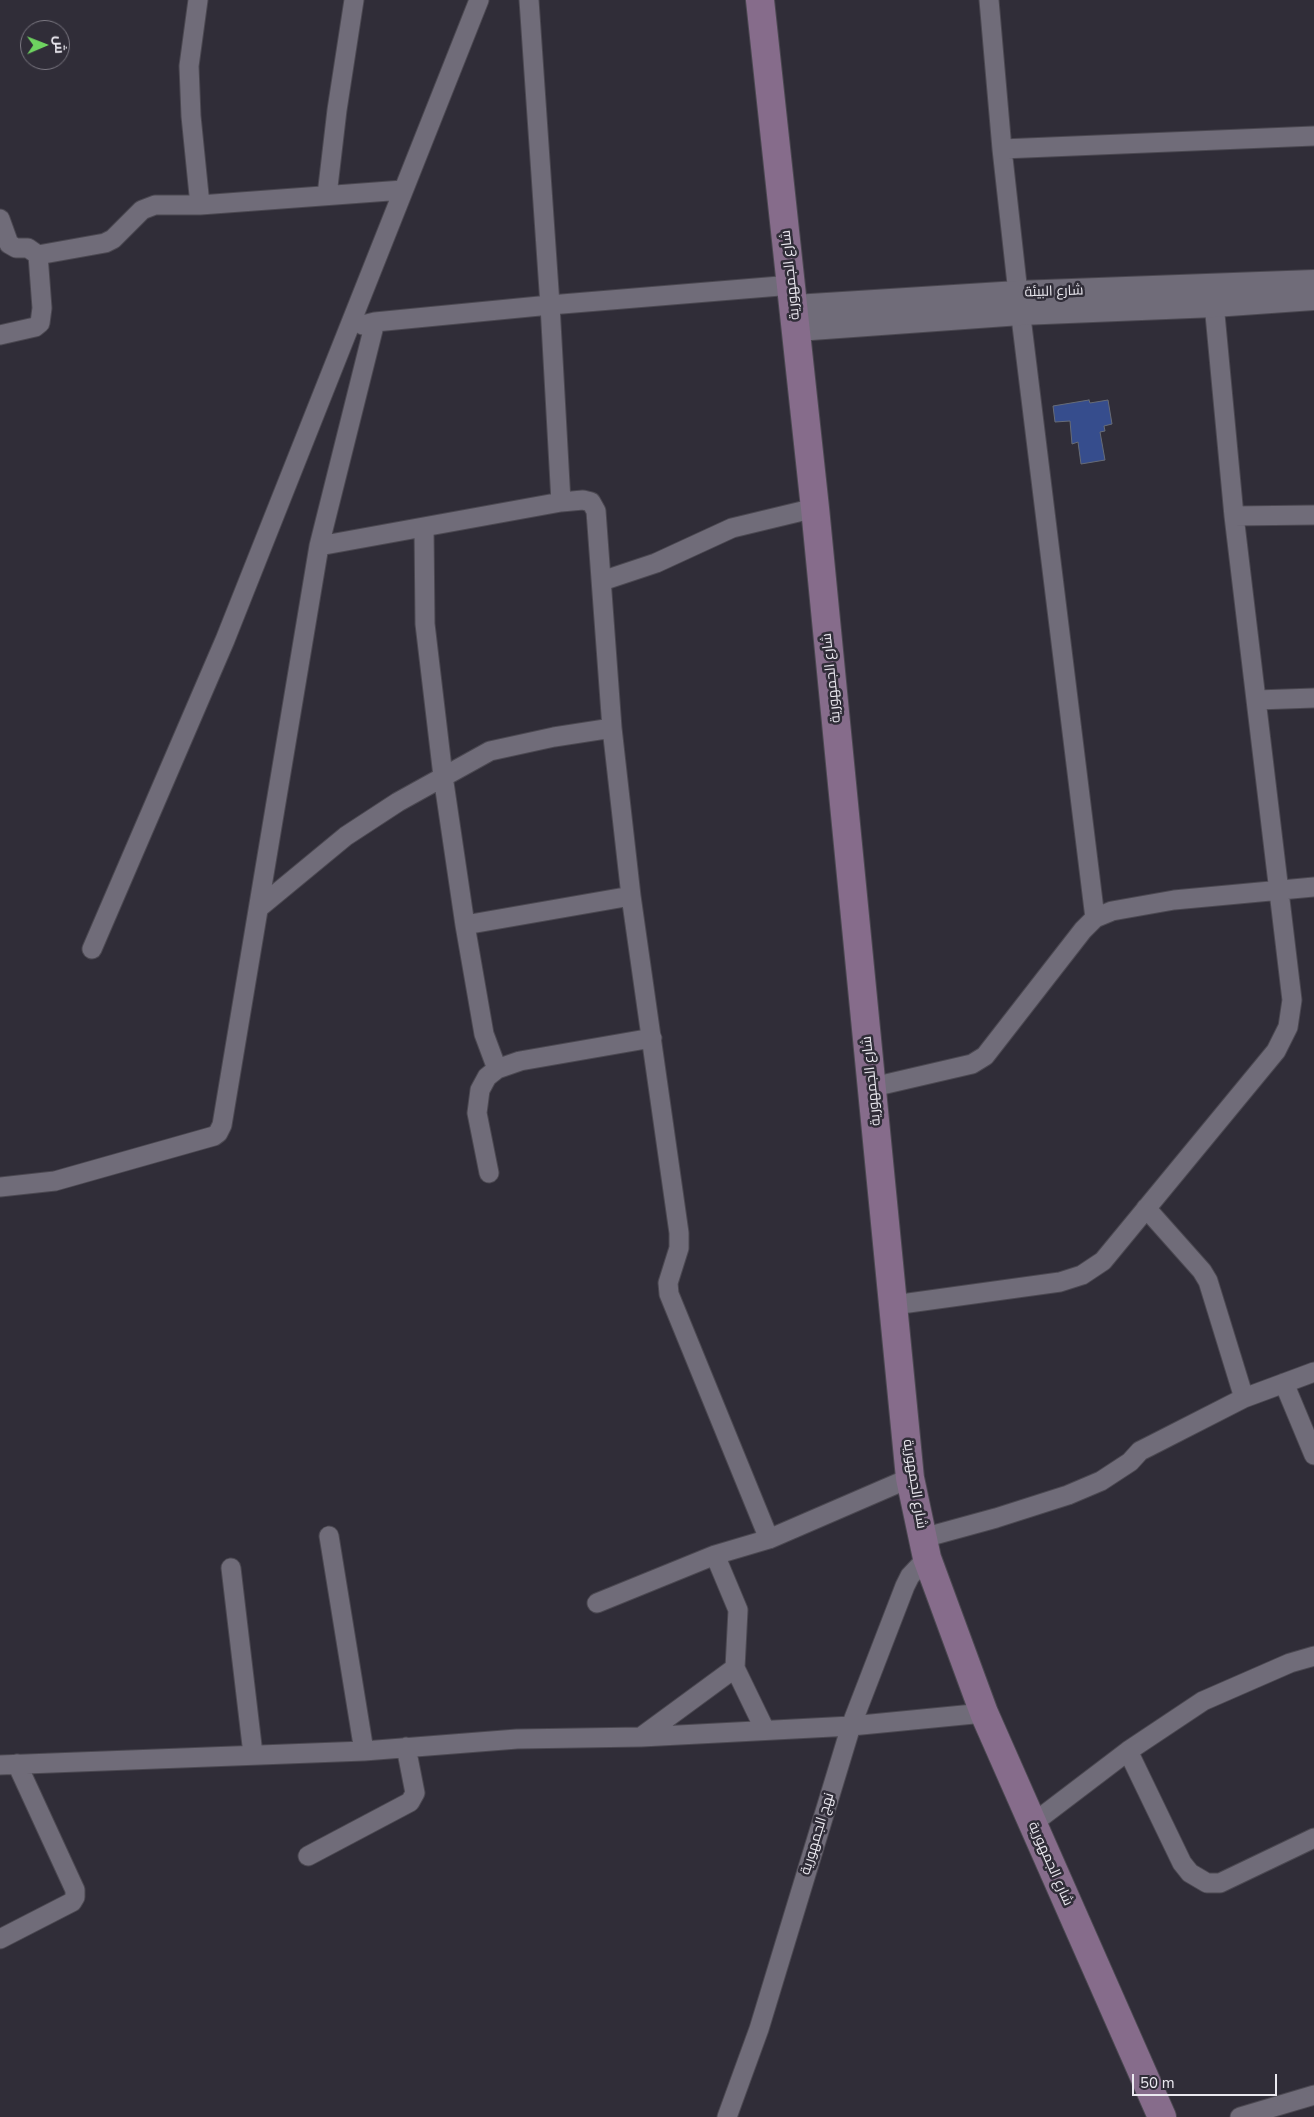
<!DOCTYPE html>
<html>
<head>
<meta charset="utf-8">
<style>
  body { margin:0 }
  #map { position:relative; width:1314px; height:2117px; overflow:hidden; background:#302d38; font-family:"Nunito Sans",Cairo,sans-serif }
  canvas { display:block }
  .north { position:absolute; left:20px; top:20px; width:50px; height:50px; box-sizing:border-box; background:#302d38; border:1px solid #7b7882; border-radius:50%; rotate:89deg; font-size:14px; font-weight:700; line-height:20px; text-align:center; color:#ebe9f0 }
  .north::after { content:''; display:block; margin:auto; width:18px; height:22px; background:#6ed360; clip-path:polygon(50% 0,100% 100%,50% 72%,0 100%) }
  .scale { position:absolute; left:1132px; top:2074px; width:145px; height:22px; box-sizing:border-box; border:2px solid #ebe9f0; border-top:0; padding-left:6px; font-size:15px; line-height:18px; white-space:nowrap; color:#ebe9f0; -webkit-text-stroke:4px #302d38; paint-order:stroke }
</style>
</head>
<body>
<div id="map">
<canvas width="1314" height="2117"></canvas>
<div class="north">ش</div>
<div class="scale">50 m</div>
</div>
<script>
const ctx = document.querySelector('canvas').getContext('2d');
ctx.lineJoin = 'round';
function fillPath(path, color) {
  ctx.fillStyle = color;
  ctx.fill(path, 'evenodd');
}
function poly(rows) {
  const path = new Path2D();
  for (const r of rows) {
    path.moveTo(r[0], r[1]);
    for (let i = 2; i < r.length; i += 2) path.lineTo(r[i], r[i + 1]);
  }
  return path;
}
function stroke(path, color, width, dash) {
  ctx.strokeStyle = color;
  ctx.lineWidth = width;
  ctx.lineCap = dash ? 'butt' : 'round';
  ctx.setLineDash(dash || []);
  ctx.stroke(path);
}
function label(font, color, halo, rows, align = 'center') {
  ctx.font = font + ' "Nunito Sans",Cairo,sans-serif';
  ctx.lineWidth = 5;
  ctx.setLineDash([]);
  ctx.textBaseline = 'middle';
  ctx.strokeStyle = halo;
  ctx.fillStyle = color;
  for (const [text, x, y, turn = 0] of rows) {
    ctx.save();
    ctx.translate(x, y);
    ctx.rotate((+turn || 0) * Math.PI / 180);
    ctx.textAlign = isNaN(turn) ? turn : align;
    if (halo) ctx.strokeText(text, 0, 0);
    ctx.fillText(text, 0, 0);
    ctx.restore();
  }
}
const building = poly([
  [1089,400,1090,403,1108,400,1112,424,1104,426,1105,431,1100,432,1105,460,1081,464,1078,442,1072,444,1070,421,1055,422,1053,406,1089,400]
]);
fillPath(building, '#364d8d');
stroke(building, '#676c77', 1);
const minor = poly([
  [198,0,189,66,191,116,200,205],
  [529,0,550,305,561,502],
  [989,0,1002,149,1018,293,1095,918],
  [1002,149,1314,136],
  [327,195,337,110,354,0],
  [0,219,9,244,16,248,28,248,38,255,105,243,113,239,142,210,155,205,200,205,403,190],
  [363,325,375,322,550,305,792,285],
  [0,335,35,327,40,323,42,308,38,255],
  [1234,516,1314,515],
  [424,528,425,624,443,776,465,925,484,1034,497,1069],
  [319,546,561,502,583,500,591,502,596,511,612,728,631,896,679,1233,679,1248,668,1283,669,1294,769,1539],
  [602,581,656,563,732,528,815,508],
  [1257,700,1314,698],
  [260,907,346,836,398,802,490,751,554,737,612,728],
  [465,925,631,896],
  [92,949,225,640,479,0],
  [873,1087,972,1064,985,1056,1083,930,1095,918,1112,911,1174,900,1314,887],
  [489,1173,477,1113,480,1090,487,1077,497,1069,520,1061,652,1038],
  [0,1187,55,1181,214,1136,218,1133,222,1125,319,546,375,322],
  [1146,1208,1202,1271,1208,1281,1244,1398],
  [894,1305,1060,1282,1082,1275,1103,1261,1276,1051,1288,1027,1292,1000,1234,516,1213,293],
  [1284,1383,1314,1455],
  [329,1536,364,1751],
  [923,1538,996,1518,1068,1495,1101,1481,1130,1462,1140,1451,1150,1446,1244,1398,1314,1372],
  [715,1555,738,1610,735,1668,765,1730],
  [231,1568,253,1754],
  [597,1603,715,1555,769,1539,910,1478],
  [641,1737,735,1668],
  [1128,1751,1182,1863,1190,1873,1207,1883,1220,1883,1314,1838],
  [0,1765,364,1751,517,1739,641,1737,851,1726,984,1713],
  [1032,1824,1128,1751,1203,1701,1290,1663,1314,1656],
  [308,1856,410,1802,415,1793,406,1747],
  [0,1939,72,1902,75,1897,75,1890,17,1764],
  [727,2117,759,2029,851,1726,905,1586,910,1576,927,1558],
  [1240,2117,1314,2095]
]);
const tertiary = poly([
  [795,307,1018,293,1314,282],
  [797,329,1020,313,1214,305,1314,298]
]);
const secondary = poly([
  [760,0,815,508,910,1478,927,1558,984,1713,1162,2117]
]);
stroke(minor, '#4b4851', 21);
stroke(tertiary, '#4b4851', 26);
stroke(secondary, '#4b4851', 30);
stroke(minor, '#706c79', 19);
stroke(tertiary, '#706c79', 24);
stroke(secondary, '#866c8b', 28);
label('14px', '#ebe9f0', '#302d38', [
  ["شارع الجمهورية",791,275,-96],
  ["شارع البيئة",1054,292,-2],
  ["شارع الجمهورية",832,678,-96],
  ["شارع الجمهورية",872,1081,-96],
  ["شارع الجمهورية",914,1484,81],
  ["نهج الجمهورية",818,1834,-73],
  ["شارع الجمهورية",1050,1864,66]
]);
</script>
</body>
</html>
